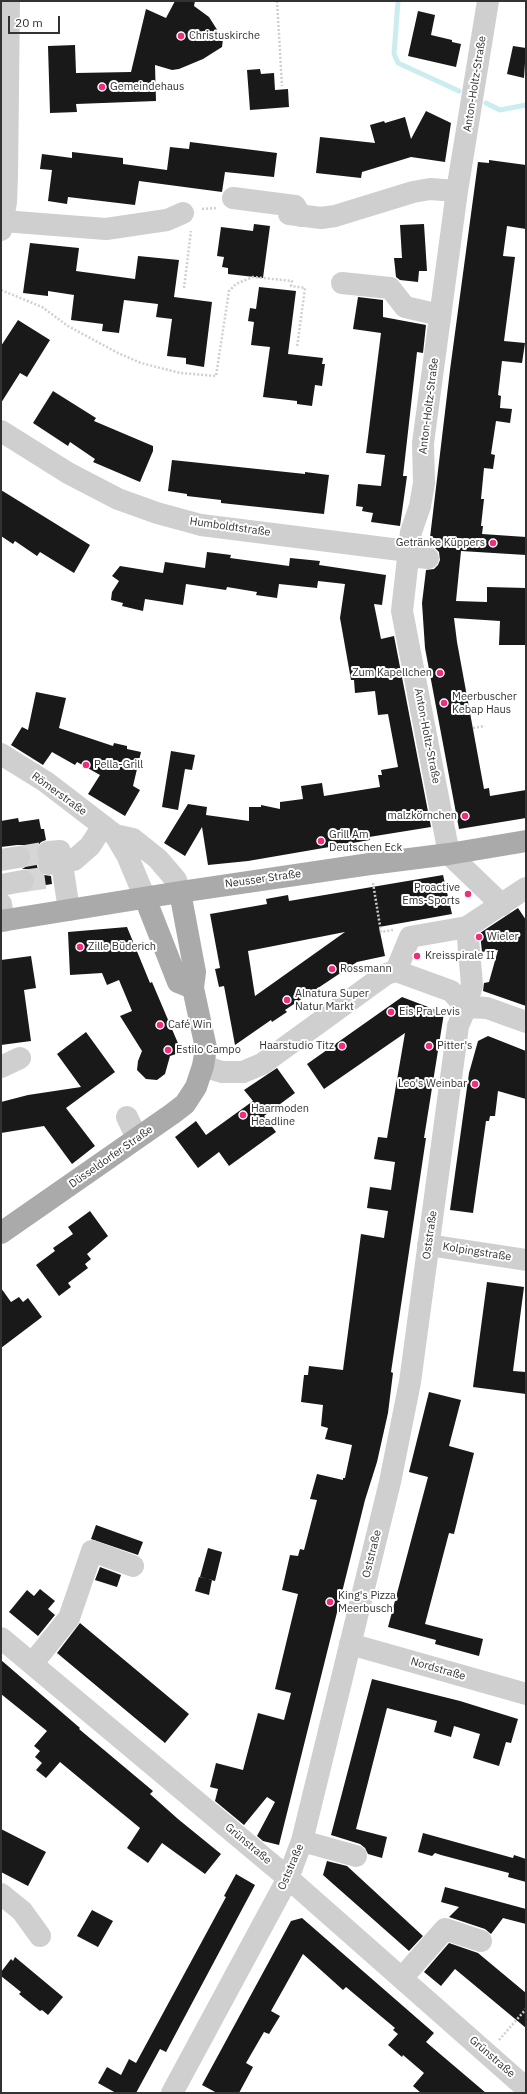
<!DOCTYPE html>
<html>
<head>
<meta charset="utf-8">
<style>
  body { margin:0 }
  #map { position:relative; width:527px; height:2094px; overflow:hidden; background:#fff; font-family:"IBM Plex Sans",sans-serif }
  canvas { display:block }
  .frame { position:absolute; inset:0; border:2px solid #323232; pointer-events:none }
  .scale { position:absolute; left:8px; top:16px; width:52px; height:18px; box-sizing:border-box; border:2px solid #323232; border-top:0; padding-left:5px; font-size:12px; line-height:14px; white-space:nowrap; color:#323232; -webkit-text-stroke:3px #fff; paint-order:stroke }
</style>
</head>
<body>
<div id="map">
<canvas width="527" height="2094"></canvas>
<div class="frame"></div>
<div class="scale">20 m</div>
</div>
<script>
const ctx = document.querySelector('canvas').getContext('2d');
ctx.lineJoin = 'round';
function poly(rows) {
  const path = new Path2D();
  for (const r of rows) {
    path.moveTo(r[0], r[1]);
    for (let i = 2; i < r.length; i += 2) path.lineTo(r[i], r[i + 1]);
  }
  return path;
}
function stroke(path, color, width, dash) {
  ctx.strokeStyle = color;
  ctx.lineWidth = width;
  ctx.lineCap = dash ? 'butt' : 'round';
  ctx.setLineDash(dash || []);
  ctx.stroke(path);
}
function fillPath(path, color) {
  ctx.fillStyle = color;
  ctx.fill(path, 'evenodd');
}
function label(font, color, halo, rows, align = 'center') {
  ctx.font = font + ' "IBM Plex Sans",sans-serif';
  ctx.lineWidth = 4;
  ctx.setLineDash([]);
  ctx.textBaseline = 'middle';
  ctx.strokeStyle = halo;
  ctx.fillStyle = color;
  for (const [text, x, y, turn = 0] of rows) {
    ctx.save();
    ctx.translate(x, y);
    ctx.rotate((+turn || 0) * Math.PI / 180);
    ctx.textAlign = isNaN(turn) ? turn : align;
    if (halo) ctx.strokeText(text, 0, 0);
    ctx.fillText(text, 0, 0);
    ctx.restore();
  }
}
stroke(poly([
  [398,1,394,54,398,63,459,91],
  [486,103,500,110,526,105]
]), '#cbedef', 5);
fillPath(poly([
  [175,1,195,1,194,6,209,17,223,39,222,47,203,59,179,69,172,70,155,65,156,101,76,104,77,112,50,113,48,46,75,45,76,73,131,72,146,9,166,18],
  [418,11,435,15,431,35,452,40,452,42,461,44,456,67,408,56],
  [513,46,526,48,524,78,507,74],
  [260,69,261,74,274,73,275,90,288,89,289,107,250,110,247,70],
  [426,111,451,123,445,162,411,157,362,172,361,178,316,173,320,137,375,143,370,125,384,121,385,123,405,117,411,139],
  [190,142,277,153,274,177,225,172,222,192,139,181,135,205,68,197,67,204,48,201,52,170,40,169,42,154,72,158,72,152,123,158,123,164,167,170,170,147,189,149],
  [489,160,526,165,526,229,507,226,503,256,515,257,504,341,525,343,522,363,502,361,498,395,501,396,500,408,512,409,510,423,496,421,491,454,495,455,493,469,484,468,481,499,484,499,481,526,483,526,482,534,526,537,526,555,461,551,456,601,487,602,487,587,526,588,526,645,499,645,500,621,454,618,457,642,484,789,489,788,490,796,526,790,526,818,459,829,425,648,422,603,426,570,434,569,438,565,440,560,439,552,435,548,429,546,450,370,478,162,489,163],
  [254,224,270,226,263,278,228,274,228,268,222,267,224,257,217,256,221,227,253,231],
  [424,224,427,271,419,271,418,282,400,280,396,277,394,258,402,258,400,225],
  [30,243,79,248,76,271,135,279,138,256,179,260,174,297,212,302,204,367,186,364,186,358,167,356,172,319,156,317,158,304,124,300,119,333,102,331,103,324,71,320,74,295,48,291,48,296,23,293],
  [259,287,296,291,288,354,323,358,322,364,325,364,322,386,315,385,312,406,297,404,297,401,263,397,270,347,251,345,254,322,248,321,250,308,256,309],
  [358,297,383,300,383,317,426,325,423,353,417,352,403,476,407,476,400,526,371,522,373,513,362,511,363,507,356,506,358,484,381,486,385,455,366,453,381,333,353,329],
  [18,320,50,340,27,377,20,373,1,403,1,346],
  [53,391,96,418,94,421,153,446,153,451,140,482,93,462,95,459,70,442,68,446,33,423],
  [172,460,305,474,305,472,329,475,324,514,221,503,221,500,187,496,187,494,168,491],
  [1,490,90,545,74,573,40,552,37,556,15,541,13,544,1,536],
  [207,552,231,555,230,558,289,566,290,558,320,561,319,565,386,575,382,605,374,604,381,639,394,636,431,827,369,837,370,840,248,861,208,865,202,827,185,856,164,843,188,804,207,807,206,815,249,821,249,807,261,807,261,805,280,809,280,802,303,799,301,786,322,783,324,796,380,787,378,775,382,775,381,770,398,767,388,714,378,715,375,691,355,693,354,680,351,680,340,618,345,584,318,581,317,588,279,584,277,598,256,595,257,592,227,587,226,590,186,584,183,605,145,599,143,611,122,606,123,603,111,600,112,592,119,581,112,576,120,566,163,573,165,562,205,568],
  [36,692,66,698,59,728,113,746,114,743,127,746,127,749,141,752,133,786,140,790,125,816,88,794,100,775,77,762,75,765,52,752,43,765,11,745,22,727,28,730],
  [171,751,195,755,192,770,185,769,178,810,162,807],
  [18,818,19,822,39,819,41,829,44,829,46,840,41,842,37,847,37,866,39,872,44,875,51,876,52,884,33,887,35,879,33,873,28,869,22,869,27,866,31,861,31,855,28,849,24,845,17,845,1,847,1,821],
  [443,875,452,914,379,927,385,956,357,962,285,1010,287,1012,272,1022,271,1020,235,1045,224,986,219,987,215,969,220,968,210,914,267,904,266,899,288,895,289,901],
  [345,932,255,996,248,951],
  [518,908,526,920,526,1006,483,991,484,983,489,982,498,950,482,952,480,933],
  [127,927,150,983,152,982,180,1048,175,1050,176,1054,170,1056,165,1074,157,1080,146,1079,137,1070,138,1061,142,1051,120,1016,132,1011,119,980,107,985,102,973,70,975,68,932],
  [31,956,36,988,24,990,31,1041,1,1045,1,960],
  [402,997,444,1013,424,1138,426,1138,391,1372,393,1373,388,1413,377,1462,365,1500,279,1845,263,1841,257,1836,275,1802,267,1797,244,1825,215,1801,218,1789,210,1787,216,1763,243,1770,258,1713,284,1720,291,1693,275,1689,298,1594,282,1590,290,1555,298,1556,300,1549,304,1550,317,1500,310,1499,317,1474,343,1480,343,1478,345,1478,352,1445,325,1439,328,1428,321,1426,323,1405,301,1402,304,1375,308,1375,309,1366,343,1370,361,1234,384,1238,388,1211,367,1208,370,1187,391,1190,395,1162,374,1159,378,1137,387,1138,405,1033,324,1089,307,1064],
  [86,1032,115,1072,66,1108,95,1146,72,1164,44,1126,1,1133,1,1102,28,1095,81,1087,57,1054],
  [488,1036,526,1051,526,1099,498,1091,495,1116,490,1116,489,1121,486,1121,473,1213,450,1210,469,1073,478,1041],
  [277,1068,295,1093,264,1116,276,1132,229,1166,219,1152,198,1168,175,1137,196,1121,206,1135,253,1101,244,1090],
  [90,1211,108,1236,87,1254,91,1259,85,1264,88,1268,68,1283,71,1287,59,1296,36,1265,55,1251,53,1248,73,1234,68,1227],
  [487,1282,524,1287,513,1371,526,1372,526,1394,473,1387],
  [1,1288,11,1302,19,1297,23,1302,28,1298,42,1317,1,1348],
  [429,1392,461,1400,449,1446,474,1453,454,1534,449,1533,425,1624,483,1639,479,1656,435,1644,436,1640,388,1627,428,1477,409,1472],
  [96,1525,143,1542,138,1555,91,1539],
  [208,1548,222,1552,215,1581,200,1577],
  [100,1567,121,1575,117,1587,95,1580],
  [199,1577,212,1580,209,1595,195,1591],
  [40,1589,55,1601,48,1609,55,1615,38,1636,9,1612,27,1590,34,1596],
  [80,1623,189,1714,165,1743,57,1653],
  [1,1660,80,1728,79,1729,153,1791,150,1794,178,1819,221,1854,205,1874,162,1843,148,1863,127,1848,140,1828,112,1805,60,1762,46,1778,36,1770,42,1763,35,1757,40,1751,34,1746,47,1731,1,1694],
  [372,1679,460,1701,518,1719,511,1743,506,1742,499,1766,473,1758,480,1734,454,1726,451,1737,434,1732,437,1721,387,1708,356,1829,387,1837,382,1858,368,1854,365,1848,360,1844,331,1835],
  [1,1829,46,1852,28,1886,1,1872],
  [423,1833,513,1858,514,1855,526,1859,526,1882,508,1877,509,1873,441,1855,435,1853,432,1856,418,1852],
  [327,1861,347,1866,423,1936,409,1951,323,1875],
  [236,1874,255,1885,166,2052,160,2049,136,2093,116,2093,98,2083,107,2067,121,2075,129,2059,136,2063,226,1897,224,1896],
  [445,1887,526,1909,526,1924,503,1918,491,1934,485,1929,449,1917,459,1907,441,1902],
  [92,1910,113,1921,98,1947,77,1936],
  [302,1918,434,2033,426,2042,486,2093,421,2093,413,2086,424,2073,403,2055,402,2057,388,2045,398,2034,393,2030,395,2028,346,1987,343,1990,303,1954,271,2011,280,2016,269,2034,264,2032,246,2063,253,2067,239,2093,217,2093,202,2085,291,1921],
  [449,1943,478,1953,526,1993,526,2028,455,1969,441,1986,424,1972],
  [15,1957,63,1997,48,2015,42,2010,40,2011,19,1994,21,1992,1,1976,1,1972,11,1959,13,1961]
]), '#191919');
stroke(poly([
  [19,857,48,852],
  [23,881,51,877]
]), '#d6d6d6', 22, [22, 11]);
stroke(poly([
  [277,1,282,86],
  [202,209,216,208],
  [184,288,191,231],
  [1,290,42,307,68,326,118,353,141,363,180,373,216,376,229,291,236,284,253,277,292,281,291,286,305,288,297,348],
  [473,728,485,726],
  [373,883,381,932,393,930],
  [499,2040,526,2009]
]), '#cfcfcf', 2.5, [2, 2]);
stroke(poly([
  [488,1,457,191,423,443,424,483,420,506,411,532,402,611,449,854,502,905],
  [233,198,295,206,301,216],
  [289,214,321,218,335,216,413,192,430,189,457,191],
  [3,221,106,229,167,220,183,213],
  [1,230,6,202,7,177,9,1],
  [342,283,390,288,405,307,440,315],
  [1,431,68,473,118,499,157,513,201,525,408,551],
  [407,556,428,558],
  [1,754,46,782,115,835,127,855,145,898],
  [115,835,133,839,158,859,176,880,180,892],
  [48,852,60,851,69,910],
  [1,860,19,857],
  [49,864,74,860,90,846,103,826],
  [1,885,23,881],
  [1,904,4,921],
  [396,971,410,937,467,927,526,888],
  [466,1007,487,1008,526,1022],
  [203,1066,222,1072,243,1072,262,1064,386,974,396,971,451,991,466,1007],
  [1,1067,20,1058],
  [127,1117,137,1138],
  [428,1245,526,1260],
  [1,1638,288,1878,526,2088],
  [350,1644,526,1694],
  [32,1664,69,1618,92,1551,133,1566],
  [302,1841,356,1856],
  [1,1894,22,1911,40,1936],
  [402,1978,445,1929,481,1941],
  [172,2093,288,1878,302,1841,390,1482,410,1382,458,1026,466,1007,472,985,467,927]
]), '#cfcfcf', 22);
stroke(poly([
  [145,898,178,982,193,988],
  [1,921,180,892,370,864,449,854,526,841],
  [1,1233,172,1114,185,1104,196,1087,203,1066,206,1048,193,988,195,972,180,892]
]), '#aaa', 22);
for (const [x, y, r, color] of [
  [181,36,4,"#ef2d7c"],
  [102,87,4,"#ef2d7c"],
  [493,543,4,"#ef2d7c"],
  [440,673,4,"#ef2d7c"],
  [444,703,4,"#ef2d7c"],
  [86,765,4,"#ef2d7c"],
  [465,816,4,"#ef2d7c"],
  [321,841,4,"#ef2d7c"],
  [468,894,4,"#ef2d7c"],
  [479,937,4,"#ef2d7c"],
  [80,947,4,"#ef2d7c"],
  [417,956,4,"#ef2d7c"],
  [332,969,4,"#ef2d7c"],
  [287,1000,4,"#ef2d7c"],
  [391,1012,4,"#ef2d7c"],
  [160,1025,4,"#ef2d7c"],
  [342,1046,4,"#ef2d7c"],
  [429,1046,4,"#ef2d7c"],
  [168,1050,4,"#ef2d7c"],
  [475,1084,4,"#ef2d7c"],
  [243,1115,4,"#ef2d7c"],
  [330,1602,4,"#ef2d7c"]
]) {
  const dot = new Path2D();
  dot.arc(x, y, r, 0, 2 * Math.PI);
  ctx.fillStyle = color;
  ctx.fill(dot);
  stroke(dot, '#fff', 1.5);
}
label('11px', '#323232', '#fff', [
  ["Christuskirche",189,36],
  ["Gemeindehaus",110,87],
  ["Getränke Küppers",485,543,"right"],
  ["Zum Kapellchen",432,673,"right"],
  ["Meerbuscher",452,697],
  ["Kebap Haus",452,710],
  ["Pella-Grill",94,765],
  ["malzkörnchen",457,816,"right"],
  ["Grill Am",329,835],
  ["Deutschen Eck",329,848],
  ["Proactive",460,888,"right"],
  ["Ems-Sports",460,901,"right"],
  ["Wieler",487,937],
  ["Zille Büderich",88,947],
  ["Kreisspirale II",425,956],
  ["Rossmann",340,969],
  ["Alnatura Super",295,994],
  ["Natur Markt",295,1007],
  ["Eis Pra Levis",399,1012],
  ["Café Win",168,1025],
  ["Haarstudio Titz",334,1046,"right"],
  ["Pitter's",437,1046],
  ["Estilo Campo",176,1050],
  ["Leo's Weinbar",467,1084,"right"],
  ["Haarmoden",251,1109],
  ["Headline",251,1122],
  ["King's Pizza",338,1596],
  ["Meerbusch",338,1609]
], 'left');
label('11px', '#323232', '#fff', [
  ["Anton-Holtz-Straße",475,84,-81],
  ["Anton-Holtz-Straße",429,406,-83],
  ["Humboldtstraße",230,527,8],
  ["Anton-Holtz-Straße",427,736,79],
  ["Römerstraße",59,794,36],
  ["Neusser Straße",263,879,-8],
  ["Düsseldorfer Straße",111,1157,-35],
  ["Oststraße",430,1235,-82],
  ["Kolpingstraße",477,1252,9],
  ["Oststraße",372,1554,-76],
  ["Nordstraße",438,1669,16],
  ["Grünstraße",248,1844,40],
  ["Oststraße",291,1867,-67],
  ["Grünstraße",492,2057,41]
]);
</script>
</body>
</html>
